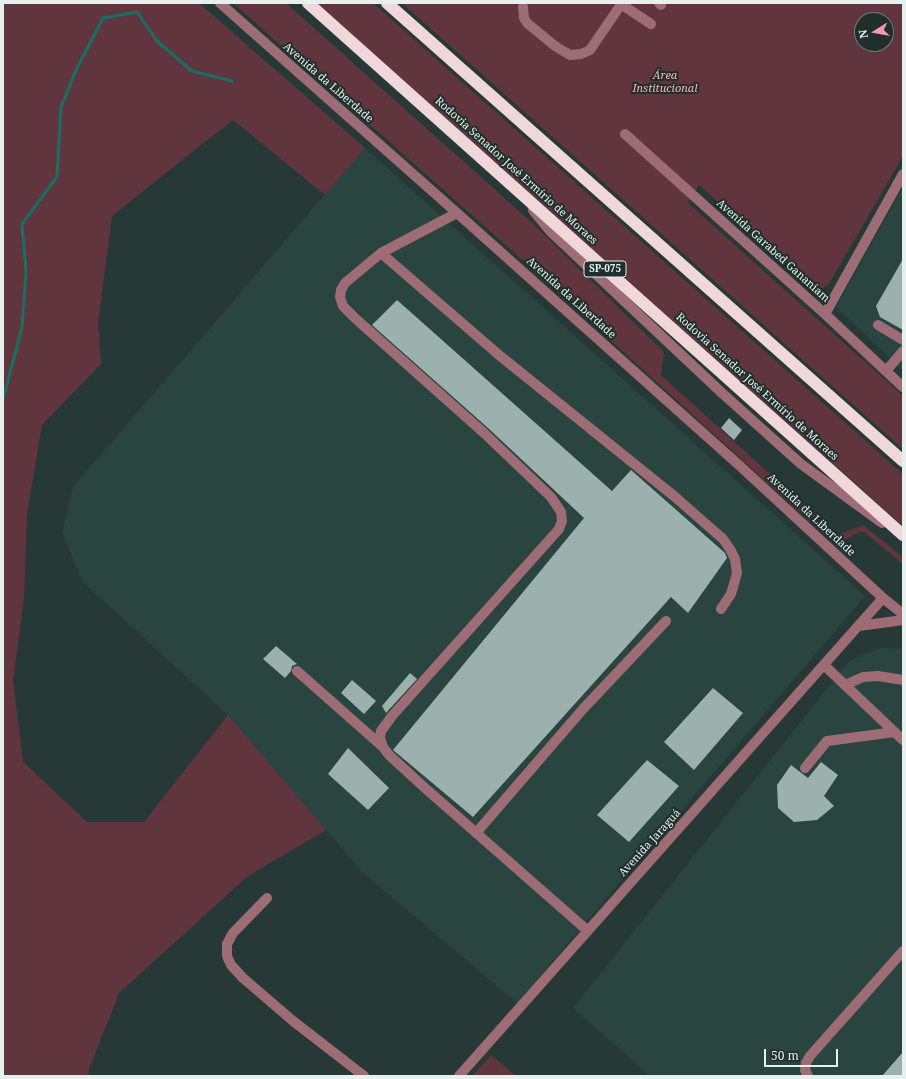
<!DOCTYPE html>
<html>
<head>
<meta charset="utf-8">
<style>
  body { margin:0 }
  #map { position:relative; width:906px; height:1079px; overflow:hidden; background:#273936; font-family:"Noto Serif",serif }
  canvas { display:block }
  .frame { position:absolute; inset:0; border:4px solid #e6f1ef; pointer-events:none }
  .north { position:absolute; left:854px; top:12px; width:40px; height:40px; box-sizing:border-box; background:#1e2f2c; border:1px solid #6e7d7a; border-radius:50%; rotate:259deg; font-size:11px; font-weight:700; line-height:16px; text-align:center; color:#e6f1ef }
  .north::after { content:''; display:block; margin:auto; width:14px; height:18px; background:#f39aa9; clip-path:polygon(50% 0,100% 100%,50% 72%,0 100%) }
  .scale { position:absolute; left:764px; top:1049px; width:74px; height:18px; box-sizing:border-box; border:2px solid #e6f1ef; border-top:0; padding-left:5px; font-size:12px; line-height:14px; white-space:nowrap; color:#e6f1ef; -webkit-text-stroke:3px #1e2f2c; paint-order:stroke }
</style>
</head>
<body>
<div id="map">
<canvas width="906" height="1079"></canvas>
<div class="frame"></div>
<div class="north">N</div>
<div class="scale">50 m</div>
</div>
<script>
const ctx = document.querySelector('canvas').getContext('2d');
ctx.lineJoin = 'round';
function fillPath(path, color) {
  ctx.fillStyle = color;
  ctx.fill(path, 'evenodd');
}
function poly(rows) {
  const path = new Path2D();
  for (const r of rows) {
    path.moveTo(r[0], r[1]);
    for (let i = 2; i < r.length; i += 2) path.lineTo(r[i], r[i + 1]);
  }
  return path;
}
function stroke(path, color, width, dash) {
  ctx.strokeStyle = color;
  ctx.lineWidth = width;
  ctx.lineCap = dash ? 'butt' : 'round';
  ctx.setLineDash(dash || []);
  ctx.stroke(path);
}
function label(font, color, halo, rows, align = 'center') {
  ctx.font = font + ' "Noto Serif",serif';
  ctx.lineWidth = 4;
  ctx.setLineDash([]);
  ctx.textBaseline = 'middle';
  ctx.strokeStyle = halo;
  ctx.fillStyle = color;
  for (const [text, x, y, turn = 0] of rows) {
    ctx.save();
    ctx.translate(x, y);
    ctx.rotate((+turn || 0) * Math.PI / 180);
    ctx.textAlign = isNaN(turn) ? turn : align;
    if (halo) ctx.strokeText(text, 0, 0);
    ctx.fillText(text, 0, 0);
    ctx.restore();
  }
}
fillPath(poly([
  [365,148,865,596,517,1003,361,871,228,715,82,581,62,533,73,487],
  [903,188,903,371,836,307],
  [880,648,903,649,903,1076,650,1076,573,1008,849,661]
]), '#2a4440');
fillPath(poly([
  [3,3,199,3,365,148,325,195,233,120,191,153,112,216,98,323,101,364,42,425,27,514,24,598,13,681,23,762,87,822,144,822,228,715,326,830,248,876,119,993,89,1069,88,1076,3,1076],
  [233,3,286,3,528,219,664,352,661,375,837,535,863,525,903,557,903,564,864,532,859,532,842,541,838,547,527,264],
  [316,3,373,3,903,474,903,526],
  [402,3,900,3,903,6,903,156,829,284,823,288,817,288,811,284,699,185,688,203,903,396,903,449],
  [862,20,886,20,886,44,862,44],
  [491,1055,516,1076,472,1076]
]), '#61353d');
stroke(poly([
  [3,399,22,328,26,271,22,224,57,177,61,107,77,68,103,18,137,12,157,41,192,71,232,81]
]), '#186e63', 3);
fillPath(poly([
  [903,259,903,330,880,317,876,306],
  [397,300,612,491,631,470,725,553,727,558,688,613,671,597,473,817,393,750,584,518,488,428,372,325],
  [729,418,742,430,734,440,721,428],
  [276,646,297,664,292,666,291,671,285,678,263,659],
  [410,673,417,679,386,713,382,706],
  [352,680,376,701,364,714,341,693],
  [713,688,743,713,694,770,664,742],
  [348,748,389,788,368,810,328,774],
  [647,760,679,786,629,842,597,815],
  [821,762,838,775,824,796,834,806,817,820,794,822,778,808,777,785,791,765,808,778],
  [903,1052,903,1076,882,1076]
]), '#9cb1ad');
stroke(poly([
  [220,3,457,213,740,466,883,598,903,614],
  [659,3,661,5],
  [621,4,651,24],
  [523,7,524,18,527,23,555,46,570,55,581,54,590,50,622,3],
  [625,134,825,314,903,387],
  [533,210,550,231,722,393,801,464,882,523],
  [381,253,457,213],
  [825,314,903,174],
  [878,325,903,340],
  [886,371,903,351],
  [859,626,903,620],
  [824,665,903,740],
  [297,671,383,747],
  [845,685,863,677,878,676,903,680],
  [805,768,827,741,895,732],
  [476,833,583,709,666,621],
  [267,898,233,933,227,944,227,956,231,965,243,978,293,1021,364,1076],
  [588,931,425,788,389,755,383,747,380,738,381,731,392,716,559,529,562,521,561,512,551,497,484,433,356,319,343,306,340,297,341,290,345,283,381,253,499,355,674,496,723,539,730,549,735,559,737,573,731,594,721,609],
  [459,1076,883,598],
  [808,1076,805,1070,806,1063,810,1056,903,951]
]), '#9d6c74', 10);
stroke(poly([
  [308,3,903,535],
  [387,3,903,461]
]), '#f0d7da', 12);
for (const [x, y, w] of [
  [605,269,42]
]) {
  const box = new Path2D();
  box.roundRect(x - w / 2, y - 8, w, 16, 3);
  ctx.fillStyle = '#1e2f2c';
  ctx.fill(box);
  stroke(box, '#e6f1ef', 1);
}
label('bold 10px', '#e6f1ef', null, [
  ["SP-075",605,269]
]);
label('italic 11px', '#feb4c0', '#1e2f2c', [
  ["Área",665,76],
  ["Institucional",665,89]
]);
label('11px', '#e6f1ef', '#1e2f2c', [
  ["Avenida da Liberdade",328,83,41],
  ["Rodovia Senador José Ermírio de Moraes",516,171,42],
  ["Avenida Garabed Gananiam",773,251,42],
  ["Avenida da Liberdade",571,298,42],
  ["Rodovia Senador José Ermírio de Moraes",757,387,42],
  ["Avenida da Liberdade",811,515,43],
  ["Avenida Jaraguá",650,843,-48]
]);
</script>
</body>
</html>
